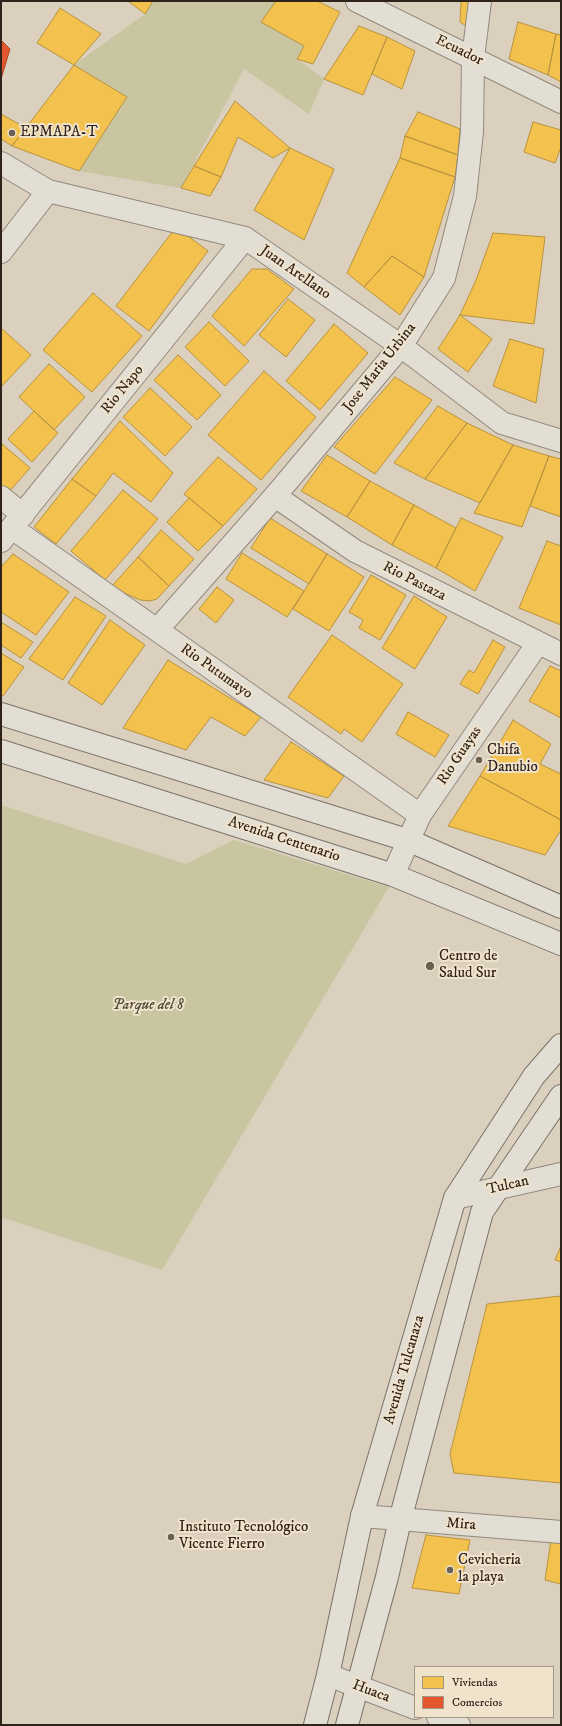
<!DOCTYPE html>
<html>
<head>
<meta charset="utf-8">
<style>
  body { margin:0 }
  #map { position:relative; width:562px; height:1726px; overflow:hidden; background:#dbd0bd; font-family:"IM FELL DW Pica",serif }
  canvas { display:block }
  .frame { position:absolute; inset:0; border:2px solid #30231c; pointer-events:none }
  .legend { position:absolute; left:414px; top:1666px; width:140px; height:52px; box-sizing:border-box; background:#f0e3cc; border:1px solid #a39686; margin:0; padding:5px 7px; list-style:none; font-size:12px; color:#30231c }
  .legend li { display:flex; align-items:center; gap:8px; height:20px }
  .legend b { width:20px; border:1px solid #a39686 }
</style>
</head>
<body>
<div id="map">
<canvas width="562" height="1726"></canvas>
<div class="frame"></div>
<ul class="legend">
<li><b style="height:11px;background:#f2c14e"></b>Viviendas</li>
<li><b style="height:11px;background:#e4572e"></b>Comercios</li>
</ul>
</div>
<script>
const ctx = document.querySelector('canvas').getContext('2d');
ctx.lineJoin = 'round';
function fillPath(path, color) {
  ctx.fillStyle = color;
  ctx.fill(path, 'evenodd');
}
function poly(rows) {
  const path = new Path2D();
  for (const r of rows) {
    path.moveTo(r[0], r[1]);
    for (let i = 2; i < r.length; i += 2) path.lineTo(r[i], r[i + 1]);
  }
  return path;
}
function stroke(path, color, width, dash) {
  ctx.strokeStyle = color;
  ctx.lineWidth = width;
  ctx.lineCap = dash ? 'butt' : 'round';
  ctx.setLineDash(dash || []);
  ctx.stroke(path);
}
function label(font, color, halo, rows, align = 'center') {
  ctx.font = font + ' "IM FELL DW Pica",serif';
  ctx.lineWidth = 4;
  ctx.setLineDash([]);
  ctx.textBaseline = 'middle';
  ctx.strokeStyle = halo;
  ctx.fillStyle = color;
  for (const [text, x, y, turn = 0] of rows) {
    ctx.save();
    ctx.translate(x, y);
    ctx.rotate((+turn || 0) * Math.PI / 180);
    ctx.textAlign = isNaN(turn) ? turn : align;
    if (halo) ctx.strokeText(text, 0, 0);
    ctx.fillText(text, 0, 0);
    ctx.restore();
  }
}
fillPath(poly([
  [152,1,276,1,261,22,304,46,297,59,324,79,309,114,244,69,181,188,79,171,127,97,74,65,145,14],
  [1,805,186,864,234,840,389,887,162,1270,1,1217]
]), '#c8c5a0');
const homes = poly([
  [128,1,153,1,145,14,128,1],
  [276,1,317,1,340,12,313,64,297,59,304,46,261,22,276,1],
  [461,1,478,1,474,31,460,22,461,1],
  [60,8,101,34,74,65,37,43,60,8],
  [518,22,556,34,548,75,509,59,518,22],
  [359,26,387,37,363,95,324,79,359,26],
  [556,34,561,35,561,82,548,75,556,34],
  [387,37,415,51,402,89,372,74,387,37],
  [74,65,127,97,79,171,12,146,74,65],
  [235,101,290,148,273,158,238,137,221,177,194,166,235,101],
  [418,112,460,129,458,155,405,136,418,112],
  [1,114,26,128,12,146,1,139,1,114],
  [533,122,561,130,561,147,555,163,524,152,533,122],
  [405,136,458,155,455,177,400,158,405,136],
  [290,148,334,169,304,240,254,210,290,148],
  [400,158,455,177,424,277,392,256,364,287,347,273,400,158],
  [194,166,221,177,210,196,181,188,194,166],
  [176,227,208,251,149,331,116,306,176,227],
  [493,233,545,237,534,324,460,315,476,280,493,233],
  [392,256,424,277,400,315,364,287,392,256],
  [252,269,267,269,294,289,244,346,212,316,252,269],
  [93,293,142,336,92,392,43,350,93,293],
  [288,299,315,320,286,357,259,335,288,299],
  [460,315,492,339,468,372,438,349,460,315],
  [209,322,249,361,225,386,185,347,209,322],
  [334,324,368,353,320,410,286,381,334,324],
  [1,328,31,355,1,387,1,328],
  [510,339,544,349,536,403,493,386,510,339],
  [178,355,221,395,197,420,154,380,178,355],
  [49,364,85,397,54,430,19,397,49,364],
  [264,371,316,417,261,480,208,435,264,371],
  [395,377,432,400,375,474,334,447,395,377],
  [150,388,192,427,165,456,123,417,150,388],
  [438,406,467,423,425,479,394,463,438,406],
  [34,411,58,433,32,462,8,439,34,411],
  [120,421,173,473,151,502,113,473,96,496,72,479,120,421],
  [467,423,513,445,480,503,425,479,467,423],
  [1,443,30,468,7,494,1,489,1,443],
  [513,445,549,456,522,527,474,513,513,445],
  [327,455,370,481,347,517,301,491,327,455],
  [549,456,561,459,561,517,530,506,549,456],
  [218,457,257,489,223,526,184,494,218,457],
  [72,479,96,496,56,544,34,527,72,479],
  [370,481,414,505,392,545,347,517,370,481],
  [123,490,158,519,105,580,71,551,123,490],
  [189,498,223,526,198,551,167,522,189,498],
  [414,505,456,528,436,568,392,545,414,505],
  [270,518,327,554,309,584,251,548,270,518],
  [461,518,503,537,475,591,436,568,461,518],
  [161,530,194,559,169,586,138,557,161,530],
  [547,541,561,546,561,625,519,608,547,541],
  [242,553,304,591,287,617,226,579,242,553],
  [13,554,69,592,36,635,1,612,1,567,13,554],
  [327,554,364,577,329,631,293,609,327,554],
  [138,557,169,586,157,599,150,601,140,600,111,587,138,557],
  [371,575,406,595,380,640,359,628,363,620,349,612,371,575],
  [217,587,234,600,216,623,199,609,217,587],
  [414,596,447,617,415,669,382,648,414,596],
  [75,597,106,616,63,680,29,659,75,597],
  [110,620,145,645,102,705,68,683,110,620],
  [1,622,33,642,21,658,1,645,1,622],
  [332,635,403,684,362,742,344,729,341,734,288,697,332,635],
  [493,640,505,647,478,694,460,684,469,670,474,673,493,640],
  [1,653,24,667,3,696,1,695,1,653],
  [168,660,261,717,245,736,211,717,186,750,123,728,168,660],
  [550,666,561,671,561,718,529,701,550,666],
  [408,712,449,735,435,757,396,734,408,712],
  [513,720,551,744,540,764,561,774,561,820,480,776,513,720],
  [291,742,344,776,328,798,264,780,291,742],
  [480,776,561,820,561,830,545,855,448,826,480,776],
  [561,1246,561,1262,555,1260,561,1246],
  [561,1296,561,1483,454,1473,450,1454,487,1304,561,1296],
  [426,1535,470,1540,459,1594,412,1588,426,1535],
  [551,1540,561,1541,561,1584,545,1580,551,1540]
]);
fillPath(homes, '#f2c14e');
stroke(homes, '#b8923f', 1);
const shops = poly([
  [1,40,10,49,1,79,1,40]
]);
fillPath(shops, '#e4572e');
stroke(shops, '#ae4729', 1);
const street = poly([
  [357,1,561,102],
  [1,163,48,191,245,238,401,346,502,423,561,441],
  [1,252,48,191],
  [275,496,355,551,561,654],
  [1,497,23,515],
  [12,528,420,815],
  [1,541,245,238],
  [157,630,275,496,401,346,444,278,465,196,472,132,473,58,480,1],
  [393,875,420,815,538,643],
  [455,1198,561,1174],
  [362,1516,561,1532],
  [328,1675,415,1708],
  [438,1717,459,1725]
]);
const secondary = poly([
  [1,714,410,841,561,907],
  [1,751,393,875,561,944],
  [315,1725,328,1675,362,1516,455,1198,534,1076,561,1045],
  [347,1725,387,1577,400,1520,482,1212,561,1096]
]);
stroke(street, '#91897e', 24);
stroke(secondary, '#797268', 24);
stroke(street, '#e3ded4', 22);
stroke(secondary, '#e3ded4', 22);
for (const [x, y, r, color] of [
  [12,133,4,"#6c6054"],
  [479,760,4,"#6c6054"],
  [430,966,5,"#6c6054"],
  [171,1537,4,"#6c6054"],
  [450,1570,4,"#6c6054"]
]) {
  const dot = new Path2D();
  dot.arc(x, y, r, 0, 2 * Math.PI);
  ctx.fillStyle = color;
  ctx.fill(dot);
  stroke(dot, '#f0e3cc', 1.5);
}
label('15px', '#30231c', '#f0e3cc', [
  ["Ecuador",459,51,26],
  ["Juan Arellano",295,273,35],
  ["Jose Maria Urbina",380,368,-52],
  ["Rio Napo",123,390,-51],
  ["Rio Pastaza",414,582,27],
  ["Rio Putumayo",216,672,35],
  ["Rio Guayas",460,756,-56],
  ["Avenida Centenario",284,840,18],
  ["Tulcan",508,1186,-13],
  ["Avenida Tulcanaza",405,1370,-74],
  ["Mira",461,1525,4],
  ["Huaca",371,1692,21]
]);
label('15px', '#30231c', '#f0e3cc', [
  ["EPMAPA-T",20,133],
  ["Chifa",487,751],
  ["Danubio",487,768],
  ["Centro de",439,957],
  ["Salud Sur",439,974],
  ["Instituto Tecnológico",179,1528],
  ["Vicente Fierro",179,1545],
  ["Cevicheria",458,1561],
  ["la playa",458,1578]
], 'left');
label('italic 15px', '#524937', '#f0e3cc', [
  ["Parque del 8",148,1006]
]);
</script>
</body>
</html>
